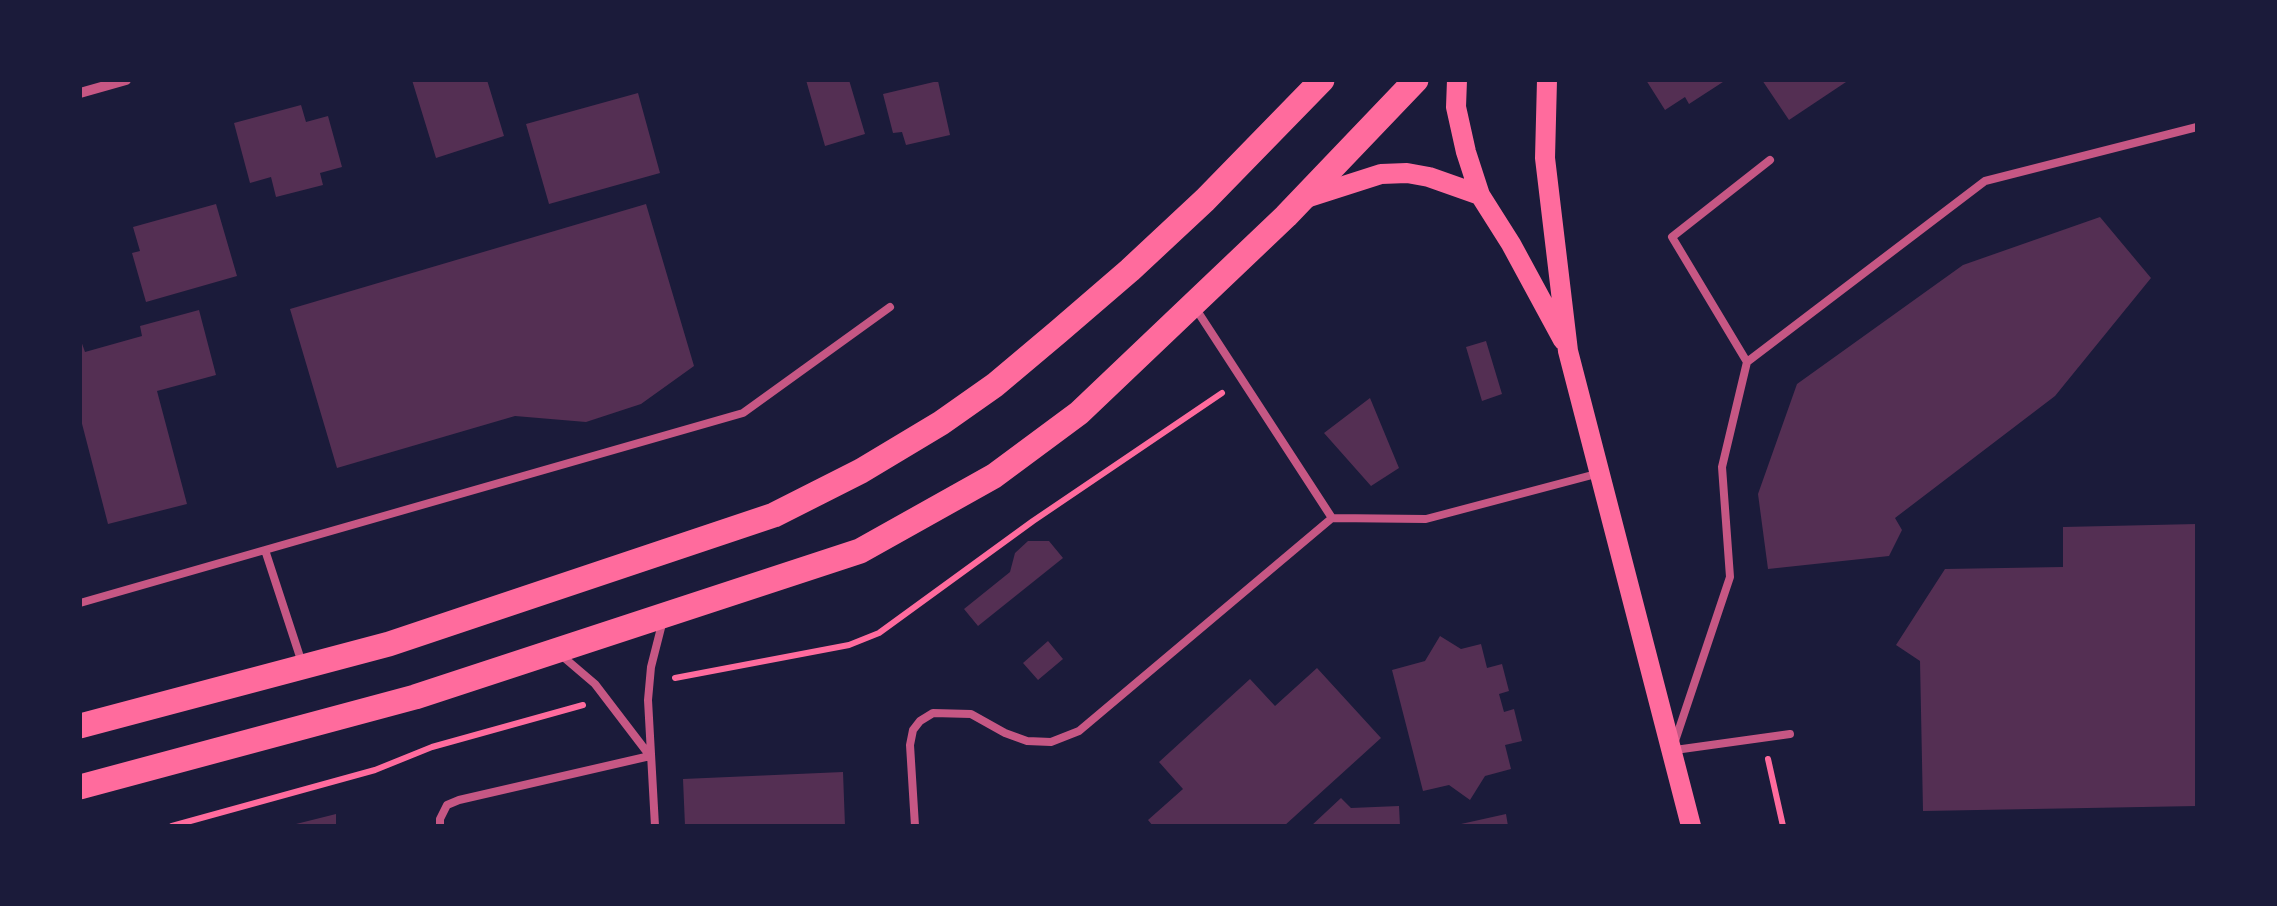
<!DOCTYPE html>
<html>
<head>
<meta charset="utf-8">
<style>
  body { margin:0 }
  #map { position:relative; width:2277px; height:906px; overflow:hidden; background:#1b1b3a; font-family:Montserrat,sans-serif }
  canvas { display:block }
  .frame { position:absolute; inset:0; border:82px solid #1b1b3a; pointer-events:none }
</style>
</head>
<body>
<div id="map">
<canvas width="2277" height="906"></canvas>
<div class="frame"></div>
</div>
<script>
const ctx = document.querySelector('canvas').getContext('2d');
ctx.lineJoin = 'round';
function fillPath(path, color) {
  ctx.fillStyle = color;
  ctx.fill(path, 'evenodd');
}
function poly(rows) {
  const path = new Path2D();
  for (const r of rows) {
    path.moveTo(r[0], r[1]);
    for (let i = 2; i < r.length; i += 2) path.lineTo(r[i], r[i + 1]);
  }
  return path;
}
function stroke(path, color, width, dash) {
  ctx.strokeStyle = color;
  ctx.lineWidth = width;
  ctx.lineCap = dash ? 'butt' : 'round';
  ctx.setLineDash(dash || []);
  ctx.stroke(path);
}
fillPath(poly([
  [412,80,487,80,504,136,436,158],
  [806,80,849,80,865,134,825,146],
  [1646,80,1726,80,1689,104,1685,97,1665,110],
  [1762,80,1849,80,1789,120],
  [938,81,950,135,906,145,902,132,893,133,883,94],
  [638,93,660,173,549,204,526,124],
  [301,105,306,122,328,116,342,167,320,173,323,185,276,197,271,177,250,183,234,123],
  [216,204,237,276,146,302,132,253,140,251,133,227],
  [646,204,694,366,641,404,586,422,515,416,337,468,290,309],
  [2100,217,2151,278,2055,396,1895,518,1902,530,1889,556,1768,569,1758,494,1797,384,1963,265],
  [199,310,216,375,157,391,187,504,108,524,80,416,80,338,85,352,142,336,140,326],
  [1486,341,1502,394,1482,401,1466,347],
  [1370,398,1399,468,1371,486,1324,433],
  [2197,524,2197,806,1923,811,1920,661,1896,645,1945,569,2063,567,2063,527],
  [1028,541,1049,541,1063,558,978,626,964,609,1010,572,1015,553],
  [1440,636,1461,649,1481,644,1487,668,1502,664,1509,691,1499,694,1504,712,1514,709,1522,741,1505,745,1511,769,1485,776,1470,800,1449,785,1423,791,1392,670,1425,661],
  [1048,641,1063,659,1038,680,1023,663],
  [1317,668,1381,738,1284,826,1153,826,1148,820,1183,789,1159,762,1250,679,1275,706],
  [843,772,845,826,685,826,683,779],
  [1341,798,1351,808,1399,806,1400,826,1311,826],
  [336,814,336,826,292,826,292,825],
  [1506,814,1508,826,1461,826,1461,824]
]), '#542f53');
stroke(poly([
  [675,678,849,645,879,633,1033,521,1222,393],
  [1768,759,1783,826],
  [172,826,375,770,432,747,583,705]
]), '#ff6b9d', 6);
stroke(poly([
  [1196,309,1332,518],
  [1747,362,1672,237,1770,160],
  [265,550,302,663],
  [80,603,743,413,890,307],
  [561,655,595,684,650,756],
  [1675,741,1730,577,1722,467,1747,362,1985,181,2197,127],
  [1675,750,1790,734],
  [440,826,440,819,447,805,459,800,650,756],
  [655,826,648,700,651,667,663,620],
  [915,826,910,745,913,730,920,721,933,713,971,714,1005,733,1027,741,1051,742,1079,731,1332,518,1426,519,1596,474]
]), '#c65784', 8);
stroke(poly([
  [80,93,126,80]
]), '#c65784', 10);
stroke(poly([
  [1457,80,1456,107,1466,152,1480,195],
  [1547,80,1545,158,1568,351,1691,826],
  [1303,199,1381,174,1407,173,1429,177,1480,195,1511,244,1563,340]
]), '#ff6b9d', 20);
stroke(poly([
  [80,726,389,644,774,515,861,471,941,423,995,385,1058,332,1130,270,1205,200,1322,80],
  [80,787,415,697,860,551,994,476,1079,413,1286,216,1416,80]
]), '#ff6b9d', 25);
</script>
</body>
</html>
